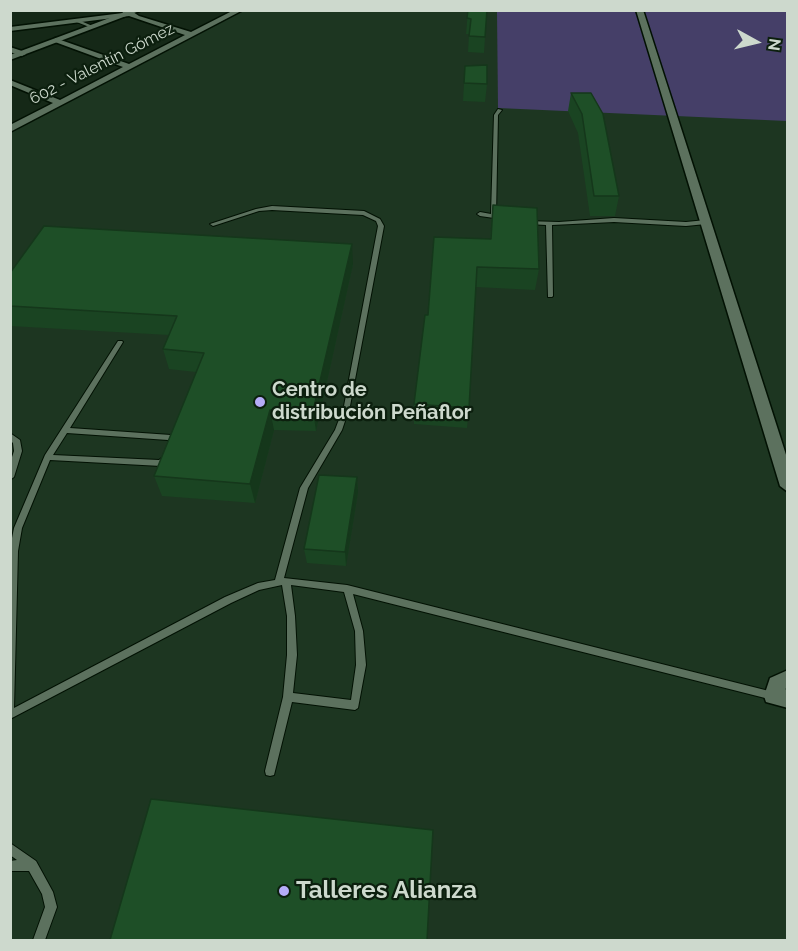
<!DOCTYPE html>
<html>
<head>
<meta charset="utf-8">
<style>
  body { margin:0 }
  #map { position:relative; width:798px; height:951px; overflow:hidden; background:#152817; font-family:Raleway,sans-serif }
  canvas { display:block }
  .frame { position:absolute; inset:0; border:12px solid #cdd9cd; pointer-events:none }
  .north { position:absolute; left:726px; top:12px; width:60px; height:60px; -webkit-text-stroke:4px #0c1f0e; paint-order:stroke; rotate:98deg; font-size:16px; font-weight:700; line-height:24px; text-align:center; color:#cdd9cd }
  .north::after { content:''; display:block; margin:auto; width:21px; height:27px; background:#cdd9cd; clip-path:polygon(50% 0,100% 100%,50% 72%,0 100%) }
</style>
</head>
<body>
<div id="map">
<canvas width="798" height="951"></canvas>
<div class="frame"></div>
<div class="north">N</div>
</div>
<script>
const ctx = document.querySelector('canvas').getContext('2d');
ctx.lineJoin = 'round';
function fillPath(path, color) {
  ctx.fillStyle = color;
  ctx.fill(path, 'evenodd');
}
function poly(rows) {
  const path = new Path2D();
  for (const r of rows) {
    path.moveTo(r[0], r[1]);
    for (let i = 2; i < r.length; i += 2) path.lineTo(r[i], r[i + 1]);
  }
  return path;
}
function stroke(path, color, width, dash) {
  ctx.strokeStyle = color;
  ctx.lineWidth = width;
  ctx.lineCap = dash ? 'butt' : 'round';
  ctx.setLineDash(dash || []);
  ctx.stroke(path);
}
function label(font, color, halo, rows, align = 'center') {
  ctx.font = font + ' Raleway,sans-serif';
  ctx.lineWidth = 4.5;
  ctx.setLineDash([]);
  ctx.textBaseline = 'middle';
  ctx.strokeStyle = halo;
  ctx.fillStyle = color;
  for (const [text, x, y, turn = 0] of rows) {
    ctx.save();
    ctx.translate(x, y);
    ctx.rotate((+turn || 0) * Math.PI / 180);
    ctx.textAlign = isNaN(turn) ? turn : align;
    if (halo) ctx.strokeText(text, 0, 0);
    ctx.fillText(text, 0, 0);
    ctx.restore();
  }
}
fillPath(poly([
  [240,11,787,11,787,940,11,940,11,128]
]), '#1d3621');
fillPath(poly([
  [497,11,787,11,787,121,498,108]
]), '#453f68');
const lane = poly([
  [74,19,76,19,95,27,92,28,74,21,74,19],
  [498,109,502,110,498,115,496,215,503,216,503,218,501,219,480,216,477,214,480,212,491,214,494,115,498,109],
  [272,206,364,211,380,219,384,226,350,406,342,430,308,488,284,578,347,585,773,692,776,693,778,696,776,699,773,700,353,594,363,631,366,665,358,708,355,710,292,702,275,771,274,775,270,776,266,775,265,771,283,697,287,655,287,616,282,585,259,590,231,603,10,719,10,548,14,528,45,455,118,341,122,341,123,342,70,428,171,435,174,436,177,443,173,446,170,445,168,440,67,433,53,455,159,460,167,454,171,457,164,465,161,466,50,460,22,528,18,551,14,708,225,597,258,583,275,580,300,488,335,430,344,406,378,226,376,221,363,215,272,210,259,211,213,226,210,224,256,209,272,206],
  [291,585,344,592,355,631,356,665,351,700,293,693,297,655,295,616,291,585],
  [614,218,686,222,706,220,709,222,706,224,686,226,614,222,552,225,553,296,552,297,548,297,546,225,528,224,526,223,526,221,559,222,614,218],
  [10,433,20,440,22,451,14,477,10,480,10,463,14,451,13,443,10,440,10,433],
  [10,843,36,861,53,892,57,907,45,940,33,940,45,907,42,894,29,871,10,871,10,861,17,860,10,855,10,843]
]);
const street = poly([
  [121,10,130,10,139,16,191,32,234,10,243,10,10,132,10,125,53,103,10,85,10,80,60,100,123,67,55,42,55,38,129,64,185,35,129,16,10,31,10,27,123,13,121,10],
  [636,10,643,10,788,461,788,492,780,486,636,10],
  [10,47,25,52,26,54,22,56,10,52,10,47],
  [788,670,788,688,785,689,788,690,788,708,766,702,764,696,770,678,788,670]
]);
const secondary = poly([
  [131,10,142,10,10,60,10,55,131,10]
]);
stroke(lane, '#021103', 2);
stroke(street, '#021103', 3);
stroke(secondary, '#021103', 3);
fillPath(lane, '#5c715e');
fillPath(street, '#5c715e');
fillPath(secondary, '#5c715e');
fillPath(poly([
  [468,10,485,37,484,53,468,52,469,34,466,34],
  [465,66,487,84,485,102,463,101],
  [571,93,591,93,619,196,615,216,590,216,578,133,568,111],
  [493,205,539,269,535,290,476,287,469,408,467,428,414,424,414,404,428,315,490,239],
  [353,264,316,431,274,430,255,503,162,496,154,476,196,372,169,369,163,349,169,335,10,326,10,273],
  [357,477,358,492,346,566,307,563,304,549]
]), '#1a4422');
fillPath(poly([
  [352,244,353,264,316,431,313,411],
  [270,410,274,430,255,503,250,484],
  [357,477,358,492,346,566,345,552]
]), '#15371b');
const building = poly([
  [468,10,487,10,485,37,469,36,471,19,467,18,468,10],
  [487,65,487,84,464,83,465,66,487,65],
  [571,93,591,93,603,114,619,196,594,196,582,114,571,93],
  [493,205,537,208,539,269,477,267,469,408,414,404,425,315,428,315,434,237,491,239,493,205],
  [44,226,352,244,313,411,270,410,250,484,154,476,204,353,163,349,177,316,10,306,10,273,44,226],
  [319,475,357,477,345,552,304,549,319,475],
  [151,799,433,830,427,940,110,940,151,799]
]);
fillPath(building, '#1e4f27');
stroke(building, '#15371b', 1.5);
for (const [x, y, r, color] of [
  [260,402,6,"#b5acf8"],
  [284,891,6,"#b5acf8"]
]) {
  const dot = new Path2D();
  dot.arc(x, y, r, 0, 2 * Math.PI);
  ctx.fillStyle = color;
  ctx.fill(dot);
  stroke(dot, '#0c1f0e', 2);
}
label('16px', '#cdd9cd', '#0c1f0e', [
  ["602 - Valentín Gómez",102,64,-27]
]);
label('bold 20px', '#cdd9cd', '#0c1f0e', [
  ["Centro de",272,390],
  ["distribución Peñaflor",272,413]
], 'left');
label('bold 24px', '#cdd9cd', '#0c1f0e', [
  ["Talleres Alianza",296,891]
], 'left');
</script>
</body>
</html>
